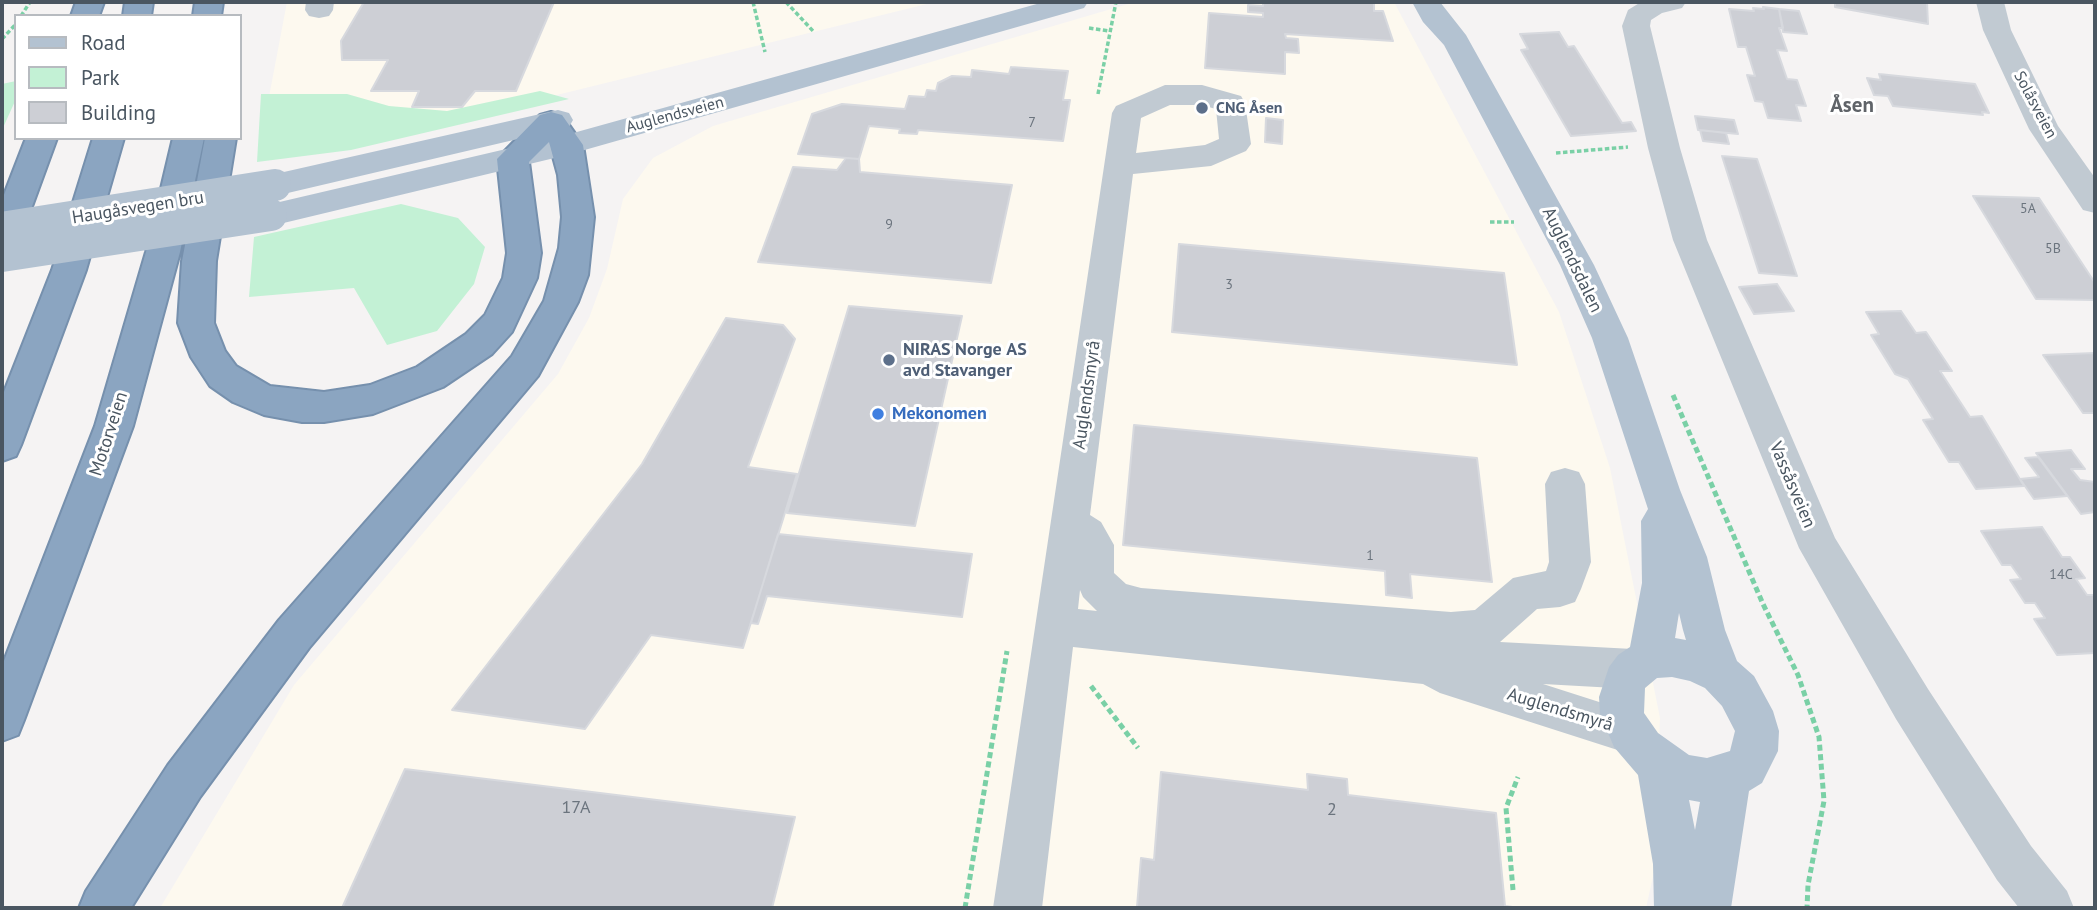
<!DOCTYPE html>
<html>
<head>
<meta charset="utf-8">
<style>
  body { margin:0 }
  #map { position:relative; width:2097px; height:910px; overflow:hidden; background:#f5f3f3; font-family:"PT Sans",sans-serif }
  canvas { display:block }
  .frame { position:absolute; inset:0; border:4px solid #4a5661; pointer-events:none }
  .legend { position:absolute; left:14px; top:14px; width:228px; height:126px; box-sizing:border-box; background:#fff; border:2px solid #b7bbc0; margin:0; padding:9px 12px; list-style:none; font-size:21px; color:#4a5661 }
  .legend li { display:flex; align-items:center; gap:14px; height:35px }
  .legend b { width:35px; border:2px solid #b7bbc0 }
</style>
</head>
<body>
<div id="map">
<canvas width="2097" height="910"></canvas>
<div class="frame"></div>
<ul class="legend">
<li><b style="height:9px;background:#b3c2d1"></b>Road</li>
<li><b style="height:19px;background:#c3f1d5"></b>Park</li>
<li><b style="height:19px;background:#cdcfd5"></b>Building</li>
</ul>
</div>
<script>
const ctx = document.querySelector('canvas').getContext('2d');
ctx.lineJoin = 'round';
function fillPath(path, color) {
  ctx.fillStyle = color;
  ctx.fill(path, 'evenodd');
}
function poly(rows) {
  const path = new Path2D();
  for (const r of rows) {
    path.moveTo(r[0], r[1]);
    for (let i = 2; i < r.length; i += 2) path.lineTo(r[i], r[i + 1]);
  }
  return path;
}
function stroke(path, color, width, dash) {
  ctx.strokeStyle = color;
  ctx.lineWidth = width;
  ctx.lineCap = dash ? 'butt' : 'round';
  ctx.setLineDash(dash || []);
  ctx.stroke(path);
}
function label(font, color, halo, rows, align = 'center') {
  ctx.font = font + ' "PT Sans",sans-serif';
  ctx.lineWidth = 6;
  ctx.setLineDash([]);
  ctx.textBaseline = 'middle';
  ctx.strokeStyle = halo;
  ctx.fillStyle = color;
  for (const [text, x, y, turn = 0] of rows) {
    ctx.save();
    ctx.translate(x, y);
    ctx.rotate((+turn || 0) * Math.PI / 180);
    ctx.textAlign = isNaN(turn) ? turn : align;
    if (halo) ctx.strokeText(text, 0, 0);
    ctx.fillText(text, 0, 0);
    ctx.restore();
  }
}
fillPath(poly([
  [287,2,935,2,508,107,299,132,265,118],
  [1135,2,1394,2,1559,312,1610,468,1660,718,1654,872,1646,908,160,908,294,685,558,374,589,318,607,269,623,199,653,158,713,126]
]), '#fdf9ef');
fillPath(poly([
  [16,81,16,99,2,130,2,84],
  [540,91,569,99,351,150,257,162,261,94,347,94,389,106,447,111],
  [401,204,458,218,485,247,474,284,437,331,387,345,354,288,249,297,254,237]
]), '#c3f1d5');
const building = poly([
  [364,2,554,2,516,91,475,91,462,107,412,107,419,91,371,91,388,60,342,60,341,41,364,2],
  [1374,2,1374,11,1383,11,1393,41,1285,34,1286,38,1298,39,1299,53,1285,52,1285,74,1205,68,1209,13,1263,17,1263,13,1248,12,1248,5,1263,6,1263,3,1258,2,1374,2],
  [1835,2,1927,2,1928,24,1835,7,1835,2],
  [1763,7,1779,9,1783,28,1779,28,1787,51,1777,50,1787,79,1797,80,1806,106,1796,105,1801,121,1768,118,1763,102,1755,101,1747,75,1755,76,1746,47,1738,47,1729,9,1754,11,1753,8,1764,9,1763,7],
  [1779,9,1799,11,1807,34,1783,32,1779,9],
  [1559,32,1568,47,1574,46,1622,123,1631,122,1636,131,1571,136,1521,50,1528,49,1520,34,1559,32],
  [1011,67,1068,71,1063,100,1070,100,1063,141,918,130,917,134,899,133,900,129,869,126,859,159,798,154,812,114,842,104,905,109,909,96,925,97,927,90,936,91,938,83,952,76,971,77,972,70,1009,74,1011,67],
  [1879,74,1975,84,1989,113,1982,112,1983,115,1893,106,1888,96,1874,95,1867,78,1881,80,1879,74],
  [1695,116,1734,120,1738,134,1698,130,1695,116],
  [1266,118,1283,120,1282,144,1265,142,1266,118],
  [1700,130,1726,133,1729,144,1703,141,1700,130],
  [1722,156,1757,159,1797,276,1759,273,1722,156],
  [846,158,859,159,860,172,1012,185,991,283,758,262,793,167,837,170,846,158],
  [1973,196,2039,198,2095,283,2095,300,2036,299,1973,196],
  [1179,244,1504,273,1517,365,1172,332,1179,244],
  [1777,284,1794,311,1754,314,1739,287,1777,284],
  [849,306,962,316,915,526,787,513,849,306],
  [1901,311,1916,333,1926,332,1952,371,1940,371,1970,417,1982,416,2024,486,1976,489,1959,462,1949,462,1923,420,1933,419,1908,379,1895,374,1871,335,1879,334,1866,312,1901,311],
  [726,318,783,325,795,339,748,467,797,474,743,648,651,635,585,729,452,710,642,464,726,318],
  [2095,353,2095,413,2083,413,2043,355,2095,353],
  [1134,425,1477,458,1492,582,1410,574,1412,598,1386,595,1385,571,1123,545,1134,425],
  [2071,450,2085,469,2071,469,2080,480,2095,482,2095,512,2081,514,2036,453,2071,450],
  [2038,457,2067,496,2034,499,2020,479,2039,477,2025,458,2038,457],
  [2042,527,2062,557,2070,557,2085,578,2076,579,2087,595,2095,595,2095,653,2057,655,2034,619,2045,618,2035,603,2025,603,2010,580,2021,579,2011,565,2002,565,1981,531,2042,527],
  [778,534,972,554,962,617,767,596,758,624,751,623,778,534],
  [405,769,795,817,772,908,342,908,405,769],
  [1161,772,1308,790,1307,774,1347,779,1348,795,1496,813,1505,906,1520,908,1137,907,1141,858,1154,860,1161,772]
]);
fillPath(building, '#cdcfd5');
stroke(building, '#d7d9de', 2);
const highway = poly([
  [76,2,104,2,99,16,71,16,76,2],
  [125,2,153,2,151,16,123,16,125,2],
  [195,2,223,2,221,16,193,16,195,2],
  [551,112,562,115,583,145,594,217,588,275,578,302,538,376,309,648,200,797,131,908,79,908,86,891,168,765,279,620,512,356,544,301,559,248,562,217,558,175,549,142,529,162,541,253,537,278,512,332,492,354,443,387,373,414,324,422,302,422,264,415,233,402,210,386,191,357,178,323,182,261,205,138,236,138,216,261,214,323,225,351,236,366,270,386,324,392,370,385,417,367,466,334,485,315,503,278,507,253,497,159,540,115,551,112],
  [26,138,57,138,19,242,14,250,2,254,2,200,26,138],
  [93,138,124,138,86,270,21,445,16,456,2,461,2,397,52,270,93,138],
  [173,138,204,138,180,252,133,426,24,720,18,735,2,741,2,666,95,426,146,252,173,138]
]);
stroke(highway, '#7690ad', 4);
stroke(poly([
  [753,2,765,52],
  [786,2,813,31],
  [21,16,30,2],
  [1089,28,1109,31],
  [2,39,16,24],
  [1098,94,1116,2],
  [1556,153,1628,147],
  [1490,222,1514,222]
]), '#7ad0a6', 3.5, [4.5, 2.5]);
stroke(poly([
  [1673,395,1763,604,1798,675,1819,737,1824,801,1808,885,1807,908],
  [1091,686,1138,748],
  [1513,890,1506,808,1518,777],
  [965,908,1007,651]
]), '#7ad0a6', 5, [6, 3.5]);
fillPath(poly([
  [306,2,334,2,333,10,329,16,319,18,309,16,305,10,306,2],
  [1641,2,1686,2,1682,8,1662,13,1651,20,1650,26,1680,148,1707,240,1835,538,1928,689,2031,846,2067,891,2074,908,2019,908,1997,880,1896,719,1799,548,1673,240,1648,148,1622,26,1628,10,1641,2],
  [1976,2,2004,2,2011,30,2058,126,2095,178,2095,213,2083,210,2029,129,1983,30,1976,2],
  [1165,85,1202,85,1241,96,1245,103,1251,144,1246,151,1211,166,1133,174,1090,515,1101,522,1114,545,1114,573,1126,584,1141,588,1451,612,1475,610,1513,578,1546,571,1549,562,1545,484,1551,472,1565,468,1579,472,1585,484,1591,562,1581,589,1575,602,1560,607,1537,609,1500,642,1633,649,1648,655,1655,669,1648,683,1633,689,1543,684,1646,717,1652,732,1646,747,1630,754,1440,693,1423,684,1073,647,1042,908,993,908,1112,113,1116,106,1165,85],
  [1170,105,1201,105,1216,109,1219,139,1205,145,1136,153,1141,118,1170,105],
  [1080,590,1083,597,1097,611,1078,609,1080,590]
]), '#c1cad2');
fillPath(poly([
  [1044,2,1088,2,1084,8,567,155,271,226,259,223,255,215,259,207,271,204,566,135,1044,2],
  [1412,2,1440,2,1466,35,1594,265,1628,338,1680,490,1707,557,1725,630,1737,661,1754,676,1773,711,1779,731,1778,751,1762,783,1749,791,1731,908,1654,908,1653,864,1638,775,1614,747,1600,714,1599,697,1609,667,1618,655,1630,647,1642,583,1641,521,1648,509,1592,338,1560,265,1444,45,1423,22,1412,2],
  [1679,613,1683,630,1686,640,1675,638,1679,613],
  [1672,677,1690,681,1705,688,1722,706,1735,731,1730,751,1707,758,1689,755,1658,733,1644,713,1645,688,1657,678,1672,677],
  [1689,800,1700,802,1695,830,1689,800],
  [558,110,569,113,573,120,569,127,275,196,264,193,259,185,264,177,275,174,558,110]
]), '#b3c2d1');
fillPath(highway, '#8ba5c1');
stroke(poly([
  [2,228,275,185],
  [2,256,271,215]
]), '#b3c2d1', 32);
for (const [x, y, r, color] of [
  [1202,108,7,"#5c6f8a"],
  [889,360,7,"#5c6f8a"],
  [878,414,7,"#3f7fe0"]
]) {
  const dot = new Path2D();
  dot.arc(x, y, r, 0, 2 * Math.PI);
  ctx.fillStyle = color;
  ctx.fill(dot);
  stroke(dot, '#fff', 2.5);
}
label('14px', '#6b747e', null, [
  ["7",1032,123],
  ["5A",2028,209],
  ["9",889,225],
  ["5B",2053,249],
  ["3",1229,285],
  ["1",1370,556],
  ["14C",2061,575]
]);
label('16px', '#4a5661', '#fff', [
  ["Solåsveien",2035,105,62],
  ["Auglendsveien",675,115,-15]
]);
label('bold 16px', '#4e5e75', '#fff', [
  ["CNG Åsen",1216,108]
], 'left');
label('18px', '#4a5661', '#fff', [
  ["Haugåsvegen bru",138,208,-9],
  ["Auglendsdalen",1572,260,64],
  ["Auglendsmyrå",1087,395,-82],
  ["Motorveien",109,434,-72],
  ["Vassåsveien",1792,485,67],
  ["Auglendsmyrå",1560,710,17]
]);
label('bold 18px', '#4e5e75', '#fff', [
  ["NIRAS Norge AS",903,350],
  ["avd Stavanger",903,371]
], 'left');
label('bold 18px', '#366cbe', '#fff', [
  ["Mekonomen",892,414]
], 'left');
label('18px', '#6b747e', null, [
  ["17A",576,808],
  ["2",1332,810]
]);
label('bold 21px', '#5f6368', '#fff', [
  ["Åsen",1852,106]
]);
</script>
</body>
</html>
